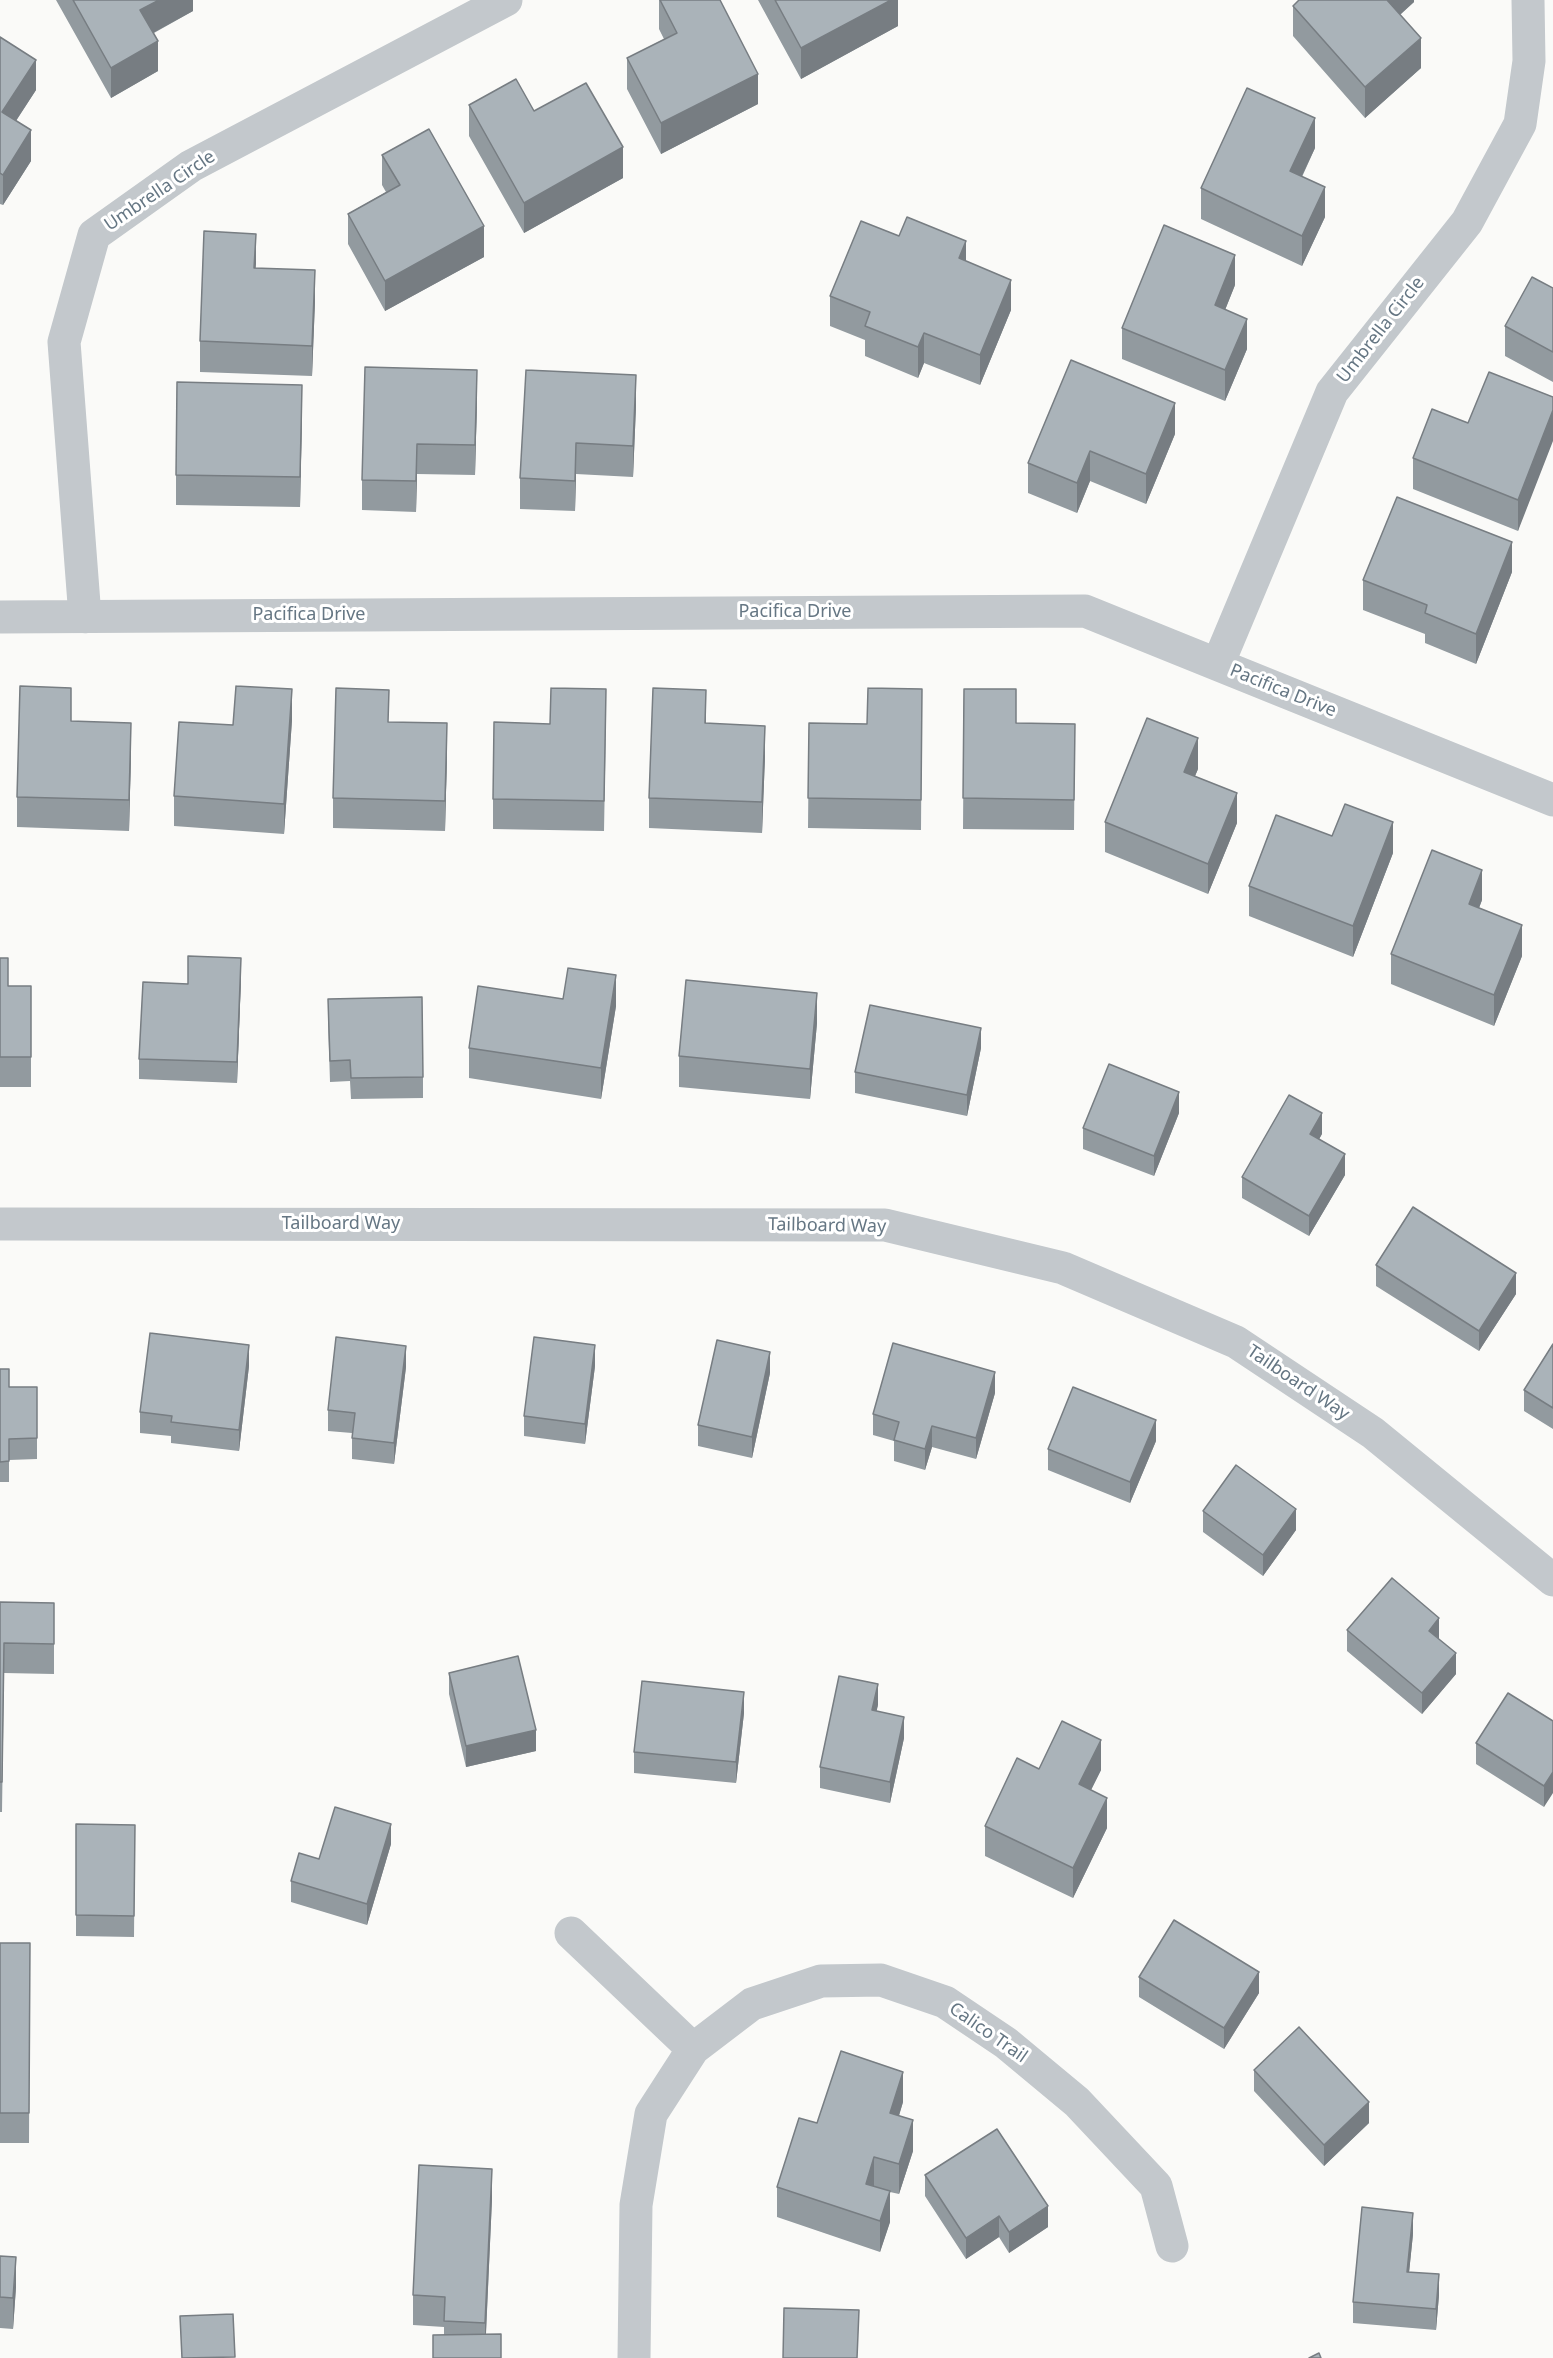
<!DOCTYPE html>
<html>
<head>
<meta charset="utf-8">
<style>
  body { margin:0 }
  canvas { display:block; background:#fafaf8 }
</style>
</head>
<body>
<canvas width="1553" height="2358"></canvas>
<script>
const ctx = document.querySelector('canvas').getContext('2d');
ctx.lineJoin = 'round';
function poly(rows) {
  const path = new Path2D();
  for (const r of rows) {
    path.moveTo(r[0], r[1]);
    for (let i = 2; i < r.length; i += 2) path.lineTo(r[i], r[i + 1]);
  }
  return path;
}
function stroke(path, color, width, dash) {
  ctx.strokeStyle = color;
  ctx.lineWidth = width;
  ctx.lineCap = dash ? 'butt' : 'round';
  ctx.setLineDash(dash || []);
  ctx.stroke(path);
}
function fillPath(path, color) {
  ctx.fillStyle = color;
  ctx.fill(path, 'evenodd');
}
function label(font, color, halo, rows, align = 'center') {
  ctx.font = font + ' "Noto Sans",sans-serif';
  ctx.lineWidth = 6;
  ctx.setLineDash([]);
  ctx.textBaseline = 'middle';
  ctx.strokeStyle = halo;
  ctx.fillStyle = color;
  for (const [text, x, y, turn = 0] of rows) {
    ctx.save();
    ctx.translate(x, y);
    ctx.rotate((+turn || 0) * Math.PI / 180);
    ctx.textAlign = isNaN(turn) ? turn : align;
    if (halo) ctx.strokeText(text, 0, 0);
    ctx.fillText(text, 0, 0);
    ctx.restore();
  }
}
stroke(poly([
  [0,617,1085,611,1553,800],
  [85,617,64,342,94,235,191,166,506,0],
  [1218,664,1332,392,1467,222,1520,124,1529,61,1528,0],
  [0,1224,885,1225,1063,1268,1236,1342,1373,1433,1553,1580],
  [571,1933,693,2049],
  [634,2358,636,2205,651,2114,693,2049,752,2004,821,1981,881,1980,945,2002,1006,2043,1077,2102,1156,2186,1172,2246]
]), '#c3c8cc', 33);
fillPath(poly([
  [56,0,193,0,193,11,154,33,158,71,111,98],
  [659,0,720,0,758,104,661,154,627,89,627,58,664,39,659,29],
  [758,0,898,0,898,26,801,79],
  [1414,0,1414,2,1400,15,1421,68,1365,118,1293,36,1293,6],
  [0,37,36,90,16,121,31,161,3,205,0,204],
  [469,105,534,111,623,178,524,233,469,136],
  [1315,148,1302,177,1325,217,1302,266,1201,219,1201,188],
  [382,155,484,257,385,311,348,244,348,214,386,192,382,185],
  [899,236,966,261,1011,310,980,385,924,363,918,378,865,356,865,340,830,326,830,296],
  [256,268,315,301,312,376,200,372,200,341],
  [1235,285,1225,310,1247,349,1225,401,1122,359,1122,328],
  [1553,288,1553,382,1505,356,1505,326],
  [1553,397,1518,531,1413,489,1413,458,1468,423],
  [477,400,475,475,417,474,416,512,362,510,362,480],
  [636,406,633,477,576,474,575,511,520,509,520,478],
  [302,415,300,507,176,505,176,475],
  [1175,434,1146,504,1090,481,1077,513,1028,493,1028,463],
  [1512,572,1476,664,1425,643,1425,634,1363,610,1363,580],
  [922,689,921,830,808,828,809,723,867,724],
  [964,689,1016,723,1075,724,1074,830,963,829],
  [292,720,284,834,174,826,174,796,233,725],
  [606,720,604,831,493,829,493,799,550,724],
  [71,721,131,753,129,831,17,827,17,797],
  [389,722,447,754,445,831,333,828,333,798],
  [706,723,765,756,762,833,649,828,649,798],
  [1198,769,1195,776,1237,823,1208,894,1105,852,1105,822],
  [1332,836,1393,853,1353,957,1249,916,1249,886],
  [1482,900,1479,908,1522,956,1494,1026,1391,984,1391,954],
  [0,958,8,986,31,986,31,1087,0,1087],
  [241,979,237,1083,139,1079,139,1059,188,984],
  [563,999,616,1006,601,1099,469,1078,469,1048],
  [328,1020,423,1077,423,1098,351,1099,350,1081,330,1082],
  [817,1023,810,1099,679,1087,679,1056],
  [981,1048,967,1116,855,1093,855,1072],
  [1179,1113,1154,1176,1083,1149,1083,1128],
  [1322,1134,1319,1139,1345,1175,1309,1236,1242,1198,1242,1177],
  [1376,1265,1516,1294,1479,1351,1376,1286],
  [1553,1344,1553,1429,1524,1411,1524,1390],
  [249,1366,239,1451,171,1443,171,1436,140,1433,140,1412],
  [595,1366,585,1444,524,1436,524,1416],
  [406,1367,394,1464,352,1459,352,1433,328,1431,328,1410],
  [0,1369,9,1387,37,1387,37,1459,9,1460,9,1482,0,1482],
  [770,1373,752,1458,698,1446,698,1425],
  [995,1393,976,1459,932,1447,925,1470,894,1461,894,1441,873,1435,873,1414],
  [1156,1441,1130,1503,1048,1470,1048,1449],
  [1203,1511,1296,1530,1263,1576,1203,1532],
  [0,1602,54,1603,54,1674,4,1673,2,1812,0,1812],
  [1347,1630,1439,1639,1456,1674,1422,1714,1347,1651],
  [449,1673,536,1751,466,1767,449,1694],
  [878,1705,876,1711,904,1738,890,1803,820,1788,820,1767],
  [744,1713,736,1783,634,1773,634,1752],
  [1553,1721,1544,1807,1476,1764,1476,1743],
  [1039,1769,1101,1770,1091,1790,1107,1828,1073,1898,985,1856,985,1826],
  [76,1824,135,1825,134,1937,76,1936],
  [391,1844,367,1925,291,1902,291,1881,319,1859],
  [0,1943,30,1943,29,2143,0,2143],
  [1139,1977,1259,1993,1224,2049,1139,1997],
  [1254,2070,1369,2123,1324,2166,1254,2091],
  [903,2102,899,2116,913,2151,899,2194,890,2192,890,2222,880,2252,777,2217,777,2187,817,2123],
  [925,2175,1048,2227,1009,2253,999,2237,966,2259,925,2196],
  [492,2199,486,2334,501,2358,433,2358,433,2335,444,2335,444,2327,413,2325,413,2295],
  [1413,2234,1409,2272,1439,2295,1436,2330,1353,2323,1353,2302],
  [0,2256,16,2287,13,2329,0,2328]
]), '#929a9f');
fillPath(poly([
  [159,0,193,0,193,11,140,40,140,10],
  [891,0,898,0,898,26,801,79,801,48],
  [1385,0,1414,0,1414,2,1385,28],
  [1421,38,1421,68,1365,118,1365,87],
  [158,41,158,71,111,98,111,68],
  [36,60,36,90,2,142,2,112],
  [758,74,758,104,661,154,661,123],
  [1315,118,1315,148,1290,201,1290,171],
  [31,130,31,161,3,205,3,175],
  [623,147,623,178,524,233,524,203],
  [1325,187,1325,217,1302,266,1302,236],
  [484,226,484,257,385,311,385,281],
  [256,234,256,264,254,298,254,268],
  [966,241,966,272,959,258],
  [1235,255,1235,285,1215,335,1215,305],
  [315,270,315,301,312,376,312,346],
  [1011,280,1011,310,980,385,980,355],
  [1247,319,1247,349,1225,401,1225,370],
  [924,333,924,363,918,378,918,347],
  [477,370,477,400,475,475,475,445],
  [636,375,636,406,633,477,633,446],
  [302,385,302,415,300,507,300,477],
  [1175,403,1175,434,1146,504,1146,474],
  [1553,410,1553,441,1518,531,1518,500],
  [576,443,576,474,575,511,575,481],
  [417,444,417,474,416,512,416,481],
  [1090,451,1090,481,1077,513,1077,483],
  [1512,542,1512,572,1476,664,1476,634],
  [292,689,292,720,284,834,284,804],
  [706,690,706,720,705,753,705,723],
  [131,723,131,753,129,831,129,800],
  [447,723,447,754,445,831,445,801],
  [765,726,765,756,762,833,762,802],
  [1198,738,1198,769,1184,802,1184,772],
  [1237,793,1237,823,1208,894,1208,864],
  [1393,822,1393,853,1353,957,1353,926],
  [1482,870,1482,900,1469,934,1469,904],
  [1522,925,1522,956,1494,1026,1494,995],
  [241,958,241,979,237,1083,237,1062],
  [616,975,616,1006,601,1099,601,1068],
  [817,993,817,1023,810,1099,810,1069],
  [981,1028,981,1048,967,1116,967,1095],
  [1179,1092,1179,1113,1154,1176,1154,1156],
  [1322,1113,1322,1134,1310,1155,1310,1134],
  [1345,1154,1345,1175,1309,1236,1309,1216],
  [1516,1273,1516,1294,1479,1351,1479,1331],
  [249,1345,249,1366,239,1451,239,1430],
  [595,1345,595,1366,585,1444,585,1424],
  [406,1346,406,1367,394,1464,394,1443],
  [770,1352,770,1373,752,1458,752,1437],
  [995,1372,995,1393,976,1459,976,1438],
  [1156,1420,1156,1441,1130,1503,1130,1482],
  [932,1426,932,1447,925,1470,925,1449],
  [1296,1509,1296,1530,1263,1576,1263,1555],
  [1439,1618,1439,1639,1429,1631],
  [1456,1653,1456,1674,1422,1714,1422,1693],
  [878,1684,878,1705,872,1731,872,1710],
  [744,1692,744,1713,736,1783,736,1762],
  [904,1717,904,1738,890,1803,890,1782],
  [536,1730,536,1751,466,1767,466,1746],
  [1101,1740,1101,1770,1079,1814,1079,1784],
  [1553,1772,1553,1793,1544,1807,1544,1786],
  [1107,1798,1107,1828,1073,1898,1073,1868],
  [391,1824,391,1844,367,1925,367,1904],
  [1259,1972,1259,1993,1224,2049,1224,2028],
  [903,2072,903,2102,890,2144,890,2113],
  [1369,2102,1369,2123,1324,2166,1324,2145],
  [913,2120,913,2151,899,2194,899,2164],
  [874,2157,874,2187,866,2184],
  [492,2169,492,2199,485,2353,485,2323],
  [890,2191,890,2222,880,2252,880,2221],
  [1048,2206,1048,2227,1009,2253,1009,2232],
  [1413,2213,1413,2234,1407,2293,1407,2272],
  [999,2216,999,2237,966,2259,966,2238],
  [16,2257,16,2287,13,2329,13,2298],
  [1439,2274,1439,2295,1436,2330,1436,2309]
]), '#777d82');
const building = poly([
  [73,0,159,0,140,10,158,41,111,68,73,0],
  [660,0,720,0,758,74,661,123,627,58,677,33,660,0],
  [775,0,891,0,801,48,775,0],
  [1299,0,1387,0,1421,38,1365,87,1293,6,1299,0],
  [0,37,36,60,2,112,31,130,3,175,0,173,0,37],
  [516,79,534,111,586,83,623,147,524,203,469,105,516,79],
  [1247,88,1315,118,1290,171,1325,187,1302,236,1201,188,1247,88],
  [429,129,484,226,385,281,348,214,400,185,382,155,429,129],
  [907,217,966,241,959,258,1011,280,980,355,924,333,918,347,865,326,870,312,830,296,861,221,899,236,907,217],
  [1164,225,1235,255,1215,305,1247,319,1225,370,1122,328,1164,225],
  [204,231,256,234,254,268,315,270,312,346,200,341,204,231],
  [1532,277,1553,288,1553,352,1505,326,1532,277],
  [1071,360,1175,403,1146,474,1090,451,1077,483,1028,463,1071,360],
  [365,367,477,370,475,445,417,444,416,481,362,480,365,367],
  [526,370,636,375,633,446,576,443,575,481,520,478,526,370],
  [1489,372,1553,397,1553,410,1518,500,1413,458,1432,409,1468,423,1489,372],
  [177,382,302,385,300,477,176,475,177,382],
  [1397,497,1512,542,1476,634,1425,613,1427,605,1363,580,1397,497],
  [20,686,71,688,71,721,131,723,129,800,17,797,20,686],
  [236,686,292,689,284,804,174,796,179,722,233,725,236,686],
  [336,688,389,690,388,722,447,723,445,801,333,798,336,688],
  [551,688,606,689,604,801,493,799,494,722,550,724,551,688],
  [653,688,706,690,705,723,765,726,762,802,649,798,653,688],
  [868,688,922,689,921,800,808,798,809,723,867,724,868,688],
  [964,689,1016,689,1016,723,1075,724,1074,800,963,798,964,689],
  [1147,718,1198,738,1184,772,1237,793,1208,864,1105,822,1147,718],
  [1345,804,1393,822,1353,926,1249,886,1276,815,1332,836,1345,804],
  [1432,850,1482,870,1469,904,1522,925,1494,995,1391,954,1432,850],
  [188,956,241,958,237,1062,139,1059,143,982,188,984,188,956],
  [0,958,8,958,8,986,31,986,31,1057,0,1057,0,958],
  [568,968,616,975,601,1068,469,1048,478,986,563,999,568,968],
  [686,980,817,993,810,1069,679,1056,686,980],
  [422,997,423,1077,351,1078,350,1060,330,1061,328,999,422,997],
  [870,1005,981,1028,967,1095,855,1072,870,1005],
  [1109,1064,1179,1092,1154,1156,1083,1128,1109,1064],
  [1289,1095,1322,1113,1310,1134,1345,1154,1309,1216,1242,1177,1289,1095],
  [1413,1207,1516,1273,1479,1331,1376,1265,1413,1207],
  [150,1333,249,1345,239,1430,171,1422,172,1416,140,1412,150,1333],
  [336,1337,406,1346,394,1443,352,1438,355,1413,328,1410,336,1337],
  [534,1337,595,1345,585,1424,524,1416,534,1337],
  [717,1340,770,1352,752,1437,698,1425,717,1340],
  [893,1343,995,1372,976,1438,932,1426,925,1449,894,1440,899,1422,873,1414,893,1343],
  [1553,1344,1553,1408,1524,1390,1553,1344],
  [0,1369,9,1369,9,1387,37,1387,37,1438,9,1439,9,1461,0,1462,0,1369],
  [1073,1387,1156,1420,1130,1482,1048,1449,1073,1387],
  [1236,1465,1296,1509,1263,1555,1203,1511,1236,1465],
  [1392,1578,1439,1618,1429,1631,1456,1653,1422,1693,1347,1630,1392,1578],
  [0,1602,54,1603,54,1644,4,1643,2,1782,0,1782,0,1602],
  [518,1656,536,1730,466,1746,449,1673,518,1656],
  [839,1676,878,1684,872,1710,904,1717,890,1782,820,1767,839,1676],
  [642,1681,744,1692,736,1762,634,1752,642,1681],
  [1508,1693,1553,1721,1553,1772,1544,1786,1476,1743,1508,1693],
  [1062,1721,1101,1740,1079,1784,1107,1798,1073,1868,985,1826,1017,1758,1039,1769,1062,1721],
  [335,1807,391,1824,367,1904,291,1881,299,1853,319,1859,335,1807],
  [76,1824,135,1825,134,1916,76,1915,76,1824],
  [1174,1920,1259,1972,1224,2028,1139,1977,1174,1920],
  [0,1943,30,1943,29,2113,0,2113,0,1943],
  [1299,2027,1369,2102,1324,2145,1254,2070,1299,2027],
  [841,2051,903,2072,890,2113,913,2120,899,2164,874,2157,866,2184,890,2191,880,2221,777,2187,799,2118,817,2123,841,2051],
  [997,2129,1048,2206,1009,2232,999,2216,966,2238,925,2175,997,2129],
  [419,2165,492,2169,485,2323,444,2321,445,2297,413,2295,419,2165],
  [1362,2207,1413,2213,1407,2272,1439,2274,1436,2309,1353,2302,1362,2207],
  [0,2256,16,2257,13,2298,0,2297,0,2256],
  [784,2308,859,2310,857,2358,783,2358,784,2308],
  [233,2314,235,2357,182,2358,180,2316,233,2314],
  [501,2334,501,2358,433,2358,433,2335,501,2334],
  [1319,2353,1321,2358,1309,2358,1319,2353]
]);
fillPath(building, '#aab3b9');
stroke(building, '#777d82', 1.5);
label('18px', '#657683', '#fff', [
  ["Umbrella Circle",160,191,-34],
  ["Umbrella Circle",1381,330,-52],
  ["Pacifica Drive",795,612],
  ["Pacifica Drive",309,615],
  ["Pacifica Drive",1283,691,22],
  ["Tailboard Way",341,1224],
  ["Tailboard Way",827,1226,1],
  ["Tailboard Way",1298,1383,34],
  ["Calico Trail",988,2033,35]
]);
</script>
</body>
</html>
